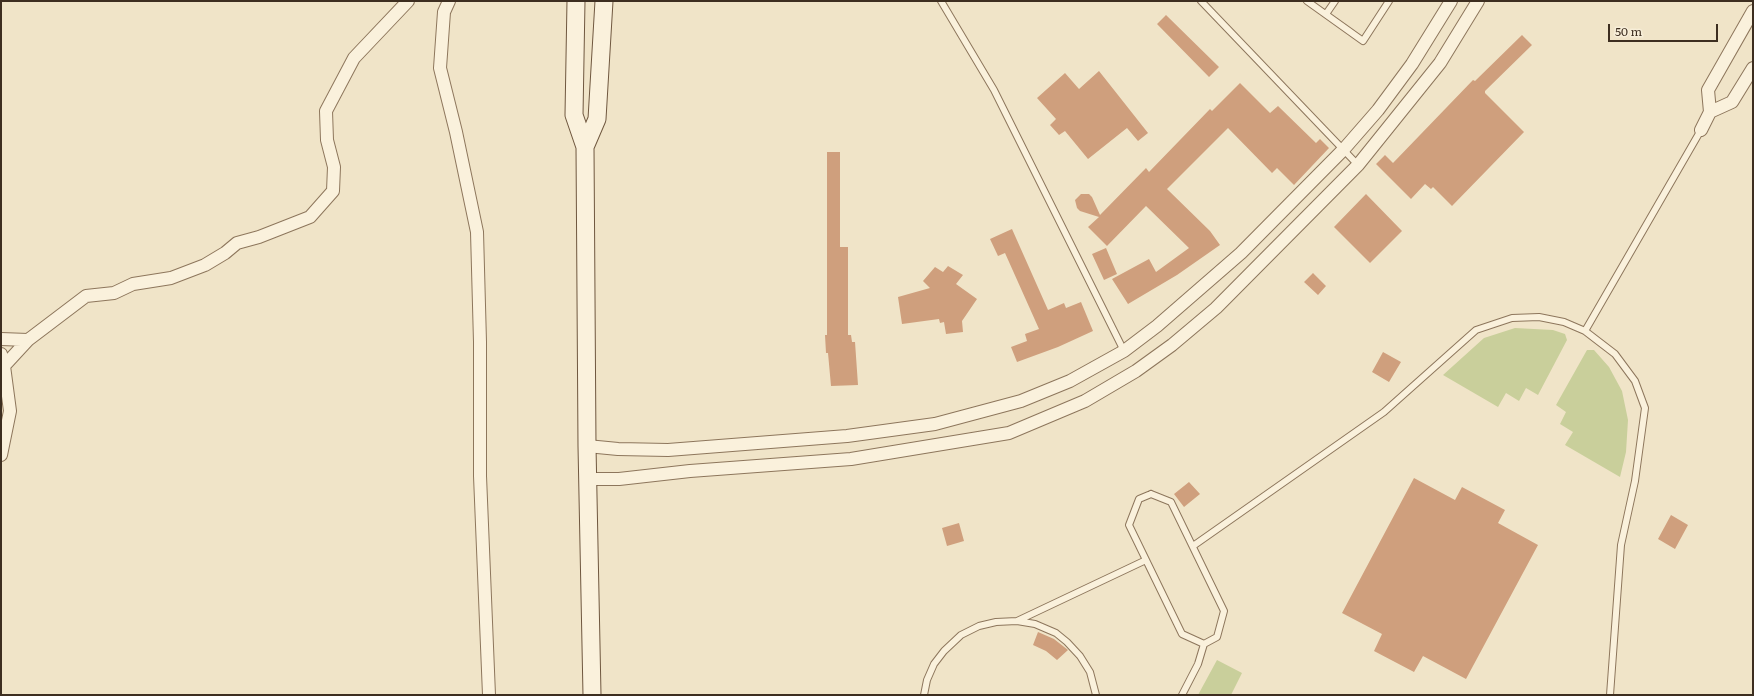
<!DOCTYPE html>
<html>
<head>
<meta charset="utf-8">
<style>
  body { margin:0 }
  #map { position:relative; width:1754px; height:696px; overflow:hidden; background:#f0e4c8; font-family:Literata,serif }
  canvas { display:block }
  .frame { position:absolute; inset:0; border:2px solid #3d2e20; pointer-events:none }
  .scale { position:absolute; left:1608px; top:24px; width:110px; height:18px; box-sizing:border-box; border:2px solid #3d2e20; border-top:0; padding-left:5px; font-size:12px; line-height:14px; white-space:nowrap; color:#3d2e20; -webkit-text-stroke:3px #f7eed8; paint-order:stroke }
</style>
</head>
<body>
<div id="map">
<canvas width="1754" height="696"></canvas>
<div class="frame"></div>
<div class="scale">50 m</div>
</div>
<script>
const ctx = document.querySelector('canvas').getContext('2d');
ctx.lineJoin = 'round';
function fillPath(path, color) {
  ctx.fillStyle = color;
  ctx.fill(path, 'evenodd');
}
function poly(rows) {
  const path = new Path2D();
  for (const r of rows) {
    path.moveTo(r[0], r[1]);
    for (let i = 2; i < r.length; i += 2) path.lineTo(r[i], r[i + 1]);
  }
  return path;
}
function stroke(path, color, width, dash) {
  ctx.strokeStyle = color;
  ctx.lineWidth = width;
  ctx.lineCap = dash ? 'butt' : 'round';
  ctx.setLineDash(dash || []);
  ctx.stroke(path);
}
fillPath(poly([
  [1515,328,1553,330,1565,334,1567,340,1538,395,1526,388,1519,401,1506,393,1498,407,1443,375,1484,338],
  [1587,350,1594,350,1609,367,1622,391,1628,420,1626,452,1620,477,1565,445,1573,432,1560,424,1566,412,1556,405],
  [1217,660,1242,673,1231,695,1198,695]
]), '#c9cf9b');
fillPath(poly([
  [1166,15,1219,67,1209,77,1157,24],
  [1522,35,1532,45,1485,91,1485,93,1524,132,1452,206,1433,187,1431,189,1425,184,1411,199,1376,164,1385,155,1393,163,1473,80,1475,81],
  [1099,71,1148,133,1138,141,1127,128,1088,159,1065,131,1059,135,1050,125,1056,119,1037,98,1065,73,1079,89],
  [1240,83,1270,113,1278,106,1316,143,1320,139,1329,148,1294,185,1277,168,1272,173,1228,128,1167,189,1210,231,1220,245,1177,275,1128,304,1112,279,1149,259,1156,272,1189,248,1146,206,1107,246,1088,227,1099,217,1080,211,1077,208,1075,200,1081,194,1089,194,1092,197,1100,215,1146,168,1149,172,1210,109,1212,111],
  [827,152,840,152,840,247,848,247,848,335,851,335,852,342,855,342,858,385,831,386,828,353,826,353,825,335,827,335],
  [1366,194,1402,231,1370,263,1334,227],
  [1012,229,1048,310,1064,303,1066,308,1081,302,1093,331,1058,347,1017,362,1011,347,1027,341,1025,334,1039,329,1005,253,998,256,990,239],
  [1106,248,1117,274,1104,280,1092,254],
  [948,266,963,275,956,284,977,299,962,321,963,332,946,334,944,322,940,323,939,319,902,324,898,297,930,288,923,281,935,267,943,272],
  [1313,273,1326,286,1318,295,1304,282],
  [1383,352,1401,362,1389,382,1372,372],
  [1414,478,1455,500,1462,487,1505,510,1498,523,1538,545,1466,679,1423,656,1414,672,1374,651,1382,634,1342,613],
  [1189,482,1200,494,1184,507,1174,494],
  [1671,515,1688,525,1675,549,1658,539],
  [959,523,964,541,947,546,942,528],
  [1038,632,1054,639,1068,650,1057,660,1046,651,1033,645]
]), '#cf9f7d');
const service = poly([
  [941,1,994,90,1124,351],
  [1201,1,1358,165],
  [1307,1,1363,41,1389,1],
  [1326,14,1335,1],
  [1585,331,1701,130],
  [1151,494,1171,502,1224,611,1217,637,1204,644,1182,634,1129,525,1139,499,1151,494],
  [1193,546,1384,412,1476,330,1512,318,1539,317,1564,322,1585,331,1615,354,1635,381,1645,408,1635,481,1621,545,1610,695],
  [1017,621,1146,560],
  [924,695,927,680,934,664,944,651,961,635,979,626,996,622,1017,621,1035,624,1056,633,1067,642,1080,656,1090,672,1096,695],
  [1182,695,1198,664,1204,644]
]);
const minor = poly([
  [449,1,444,12,440,68,456,132,477,232,480,342,480,476,489,695],
  [1710,112,1732,102,1753,68],
  [1701,130,1710,112,1708,90,1753,11],
  [1,339,28,340],
  [1,354,4,366,10,411,1,455],
  [4,366,28,340,86,296,114,293,133,284,171,278,205,265,225,253,237,243,259,237,310,217,333,191,334,167,327,140,326,111,354,58,408,1],
  [587,446,618,449,668,450,847,436,935,424,1021,401,1070,381,1124,351,1157,326,1241,253,1344,149,1378,110,1412,64,1451,1],
  [587,479,619,479,690,471,851,459,1009,433,1085,401,1136,371,1172,345,1216,308,1358,165,1440,63,1478,1]
]);
const secondary = poly([
  [576,1,574,115,585,147,587,446,592,695],
  [585,147,597,119,604,1]
]);
stroke(service, '#8d765c', 8);
stroke(minor, '#8d765c', 14);
stroke(secondary, '#6f573f', 19);
stroke(service, '#faf1dc', 6);
stroke(minor, '#faf1dc', 12);
stroke(secondary, '#faf1dc', 17);
</script>
</body>
</html>
